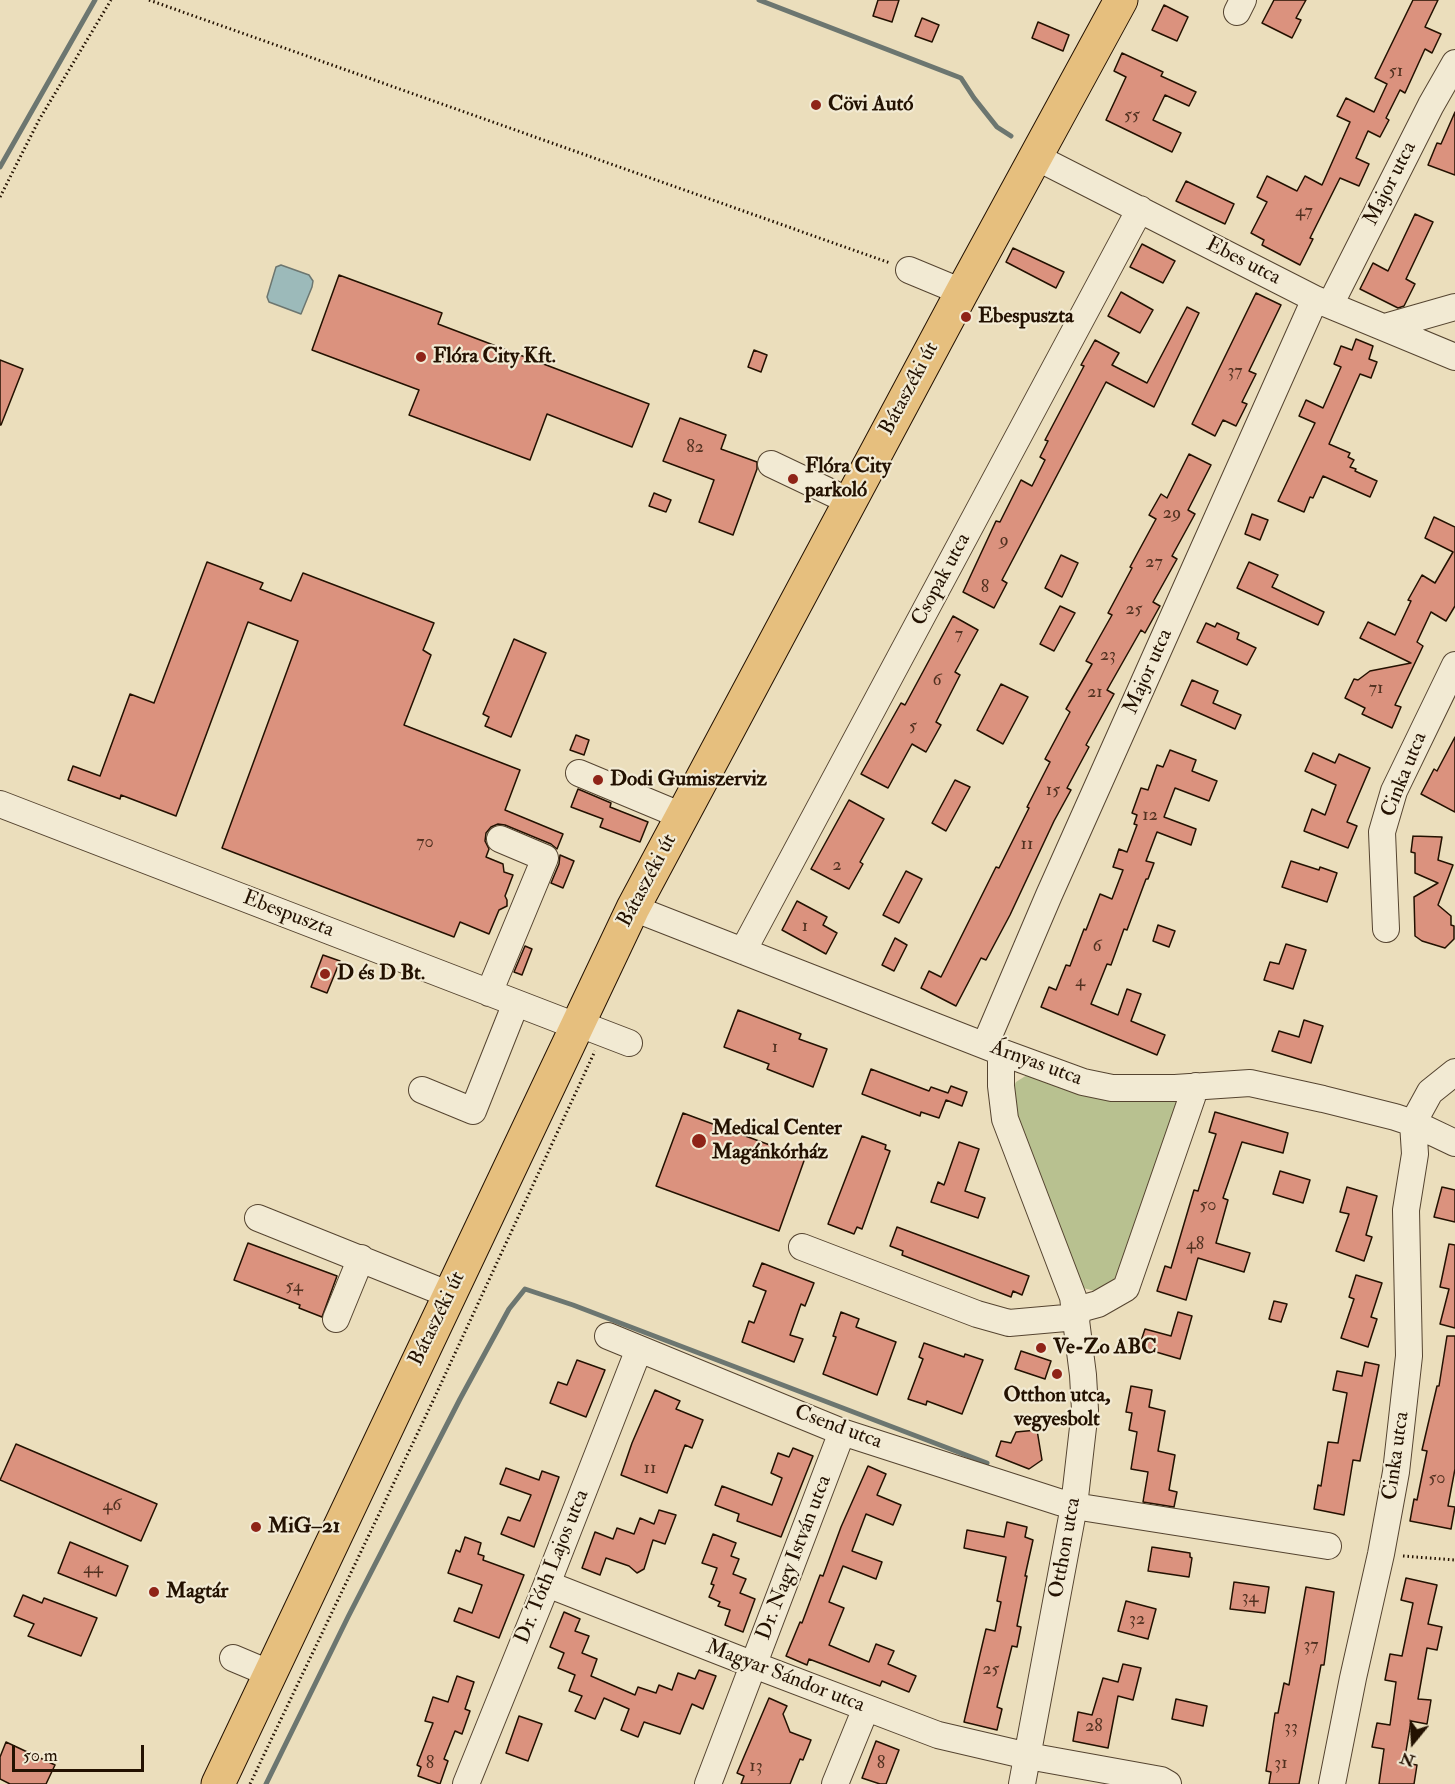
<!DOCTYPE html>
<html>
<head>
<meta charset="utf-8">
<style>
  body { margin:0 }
  #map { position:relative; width:1455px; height:1784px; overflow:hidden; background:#ebdebc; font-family:"IM FELL Double Pica",serif }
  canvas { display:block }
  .north { position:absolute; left:1383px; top:1712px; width:60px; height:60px; -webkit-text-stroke:4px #f2ead3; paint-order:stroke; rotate:198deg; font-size:16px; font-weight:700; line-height:24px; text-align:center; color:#231101 }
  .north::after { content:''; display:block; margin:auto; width:21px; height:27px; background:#231101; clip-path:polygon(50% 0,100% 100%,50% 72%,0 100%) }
  .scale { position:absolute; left:12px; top:1745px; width:132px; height:27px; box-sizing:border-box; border:3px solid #231101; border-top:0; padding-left:8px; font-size:18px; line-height:21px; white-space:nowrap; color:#231101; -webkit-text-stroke:4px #f2ead3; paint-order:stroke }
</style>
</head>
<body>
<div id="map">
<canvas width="1455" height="1784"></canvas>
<div class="north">N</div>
<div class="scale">50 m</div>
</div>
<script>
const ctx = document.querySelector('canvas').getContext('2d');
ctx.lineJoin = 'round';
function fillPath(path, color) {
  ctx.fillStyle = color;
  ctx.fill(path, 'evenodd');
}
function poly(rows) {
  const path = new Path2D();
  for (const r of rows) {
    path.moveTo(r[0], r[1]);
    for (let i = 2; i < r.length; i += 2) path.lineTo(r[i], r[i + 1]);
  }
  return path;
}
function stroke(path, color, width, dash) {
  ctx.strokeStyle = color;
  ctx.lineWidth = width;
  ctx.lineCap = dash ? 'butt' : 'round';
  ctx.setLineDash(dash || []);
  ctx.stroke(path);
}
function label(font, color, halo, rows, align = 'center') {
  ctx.font = font + ' "IM FELL Double Pica",serif';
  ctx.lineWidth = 4.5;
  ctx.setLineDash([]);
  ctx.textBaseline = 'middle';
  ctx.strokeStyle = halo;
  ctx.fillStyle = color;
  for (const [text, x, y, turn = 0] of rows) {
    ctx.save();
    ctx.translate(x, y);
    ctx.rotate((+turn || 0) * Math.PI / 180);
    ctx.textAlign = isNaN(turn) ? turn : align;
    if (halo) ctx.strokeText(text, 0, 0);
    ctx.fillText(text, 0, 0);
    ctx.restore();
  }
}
fillPath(poly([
  [1027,1075,1162,1099,1176,1102,1179,1112,1118,1277,1112,1284,1095,1291,1079,1287,1024,1153,1013,1088,1016,1082]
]), '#b8c190');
const water = poly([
  [281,265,309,275,313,281,312,287,301,314,269,302,267,297,276,267,281,265]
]);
fillPath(water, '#9cbaba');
stroke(water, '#6c7670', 1.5);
stroke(poly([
  [759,0,961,78,974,98,997,127,1011,136],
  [0,167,95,0],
  [266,1784,348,1617,460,1399,509,1309,525,1289,573,1305,987,1463]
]), '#6c7670', 5);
const building = poly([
  [878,0,899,0,892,22,873,16,878,0],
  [1274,0,1306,0,1296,18,1301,20,1292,38,1262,23,1274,0],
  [1413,0,1438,0,1425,27,1441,34,1432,53,1425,49,1405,93,1400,90,1386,118,1389,120,1380,137,1368,131,1356,158,1369,164,1359,186,1340,178,1310,238,1313,239,1300,265,1262,245,1264,240,1251,233,1267,202,1257,197,1267,176,1297,191,1305,176,1322,185,1350,122,1337,116,1346,98,1374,112,1387,84,1375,78,1413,0],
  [1164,5,1188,17,1177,41,1152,30,1164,5],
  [922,18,939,25,932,42,915,36,922,18],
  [1038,22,1069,35,1063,51,1032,38,1038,22],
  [1122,53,1163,72,1161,76,1196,92,1189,106,1165,95,1153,120,1181,133,1172,152,1106,120,1126,77,1114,71,1122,53],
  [1455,112,1455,175,1428,165,1437,143,1441,144,1455,112],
  [1186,181,1234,204,1225,224,1176,201,1186,181],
  [1415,214,1433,222,1406,279,1415,284,1404,306,1398,308,1360,289,1373,263,1388,271,1415,214],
  [1142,244,1175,261,1163,283,1130,267,1142,244],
  [1013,248,1064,272,1056,288,1006,262,1013,248],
  [339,275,442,313,438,324,649,404,632,447,547,414,530,460,409,415,419,390,312,350,339,275],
  [1121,292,1153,310,1140,333,1108,316,1121,292],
  [1256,293,1281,305,1249,371,1256,374,1242,402,1247,404,1236,426,1223,420,1215,436,1192,424,1256,293],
  [1187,307,1199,313,1154,407,1106,382,1002,580,1007,583,994,608,963,592,996,521,1000,522,1021,480,1032,486,1045,460,1040,457,1048,441,1045,440,1084,366,1081,365,1095,340,1119,353,1112,365,1147,383,1187,307],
  [1356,339,1373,346,1369,359,1377,362,1371,378,1360,374,1329,444,1350,453,1348,457,1354,460,1350,467,1356,469,1355,471,1377,481,1370,497,1323,476,1313,498,1310,497,1304,512,1278,501,1315,423,1299,416,1306,400,1323,408,1341,367,1334,364,1341,346,1352,350,1356,339],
  [754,350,767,355,761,372,748,367,754,350],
  [0,360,23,369,1,425,0,425,0,360],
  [680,418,726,435,721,449,757,462,757,469,733,535,699,522,714,480,663,461,680,418],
  [1189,454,1211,465,1188,510,1195,514,1172,556,1177,559,1153,602,1160,606,1145,633,1141,630,1107,690,1114,694,1086,745,1089,747,1067,788,1071,790,1054,821,1010,915,986,960,981,958,956,1006,921,988,929,971,941,977,996,867,999,868,1029,808,1027,807,1050,762,1045,759,1070,712,1066,709,1092,664,1086,661,1112,615,1108,613,1132,568,1130,567,1156,519,1149,515,1161,494,1167,498,1189,454],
  [654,493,671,500,666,512,649,506,654,493],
  [1252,514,1268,520,1260,540,1245,534,1252,514],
  [1434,517,1455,527,1455,606,1446,621,1431,612,1417,642,1423,646,1395,705,1401,707,1392,728,1362,714,1365,708,1345,698,1354,679,1358,680,1370,671,1411,663,1360,638,1368,622,1395,635,1411,601,1408,600,1422,575,1435,583,1453,552,1425,538,1434,517],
  [1061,555,1078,563,1062,597,1045,588,1061,555],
  [207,562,263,583,260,589,291,601,303,573,434,623,423,650,431,655,404,725,520,770,505,810,563,834,557,849,551,844,505,825,498,824,491,827,486,833,485,841,489,849,486,857,503,864,504,872,513,875,505,896,507,900,507,906,499,910,489,934,460,922,454,937,222,848,298,641,248,622,176,816,121,795,120,799,68,780,73,766,100,776,130,694,154,703,207,562],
  [1249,562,1278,575,1272,587,1324,612,1318,625,1237,588,1249,562],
  [1060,606,1075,613,1054,651,1040,644,1060,606],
  [953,616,978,630,955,672,960,675,936,722,941,725,926,752,912,744,888,788,861,774,901,703,905,705,953,616],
  [1206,623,1215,627,1217,623,1239,633,1237,639,1256,648,1247,665,1197,642,1206,623],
  [514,639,546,653,511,737,485,726,489,717,483,714,514,639],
  [1192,680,1218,691,1213,703,1241,715,1235,729,1181,705,1192,680],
  [1001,684,1028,697,1003,744,977,730,1001,684],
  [576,735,589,740,584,755,570,750,576,735],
  [1455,737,1455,812,1421,794,1434,769,1437,771,1455,737],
  [1170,750,1196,760,1192,771,1217,781,1209,801,1175,788,1164,817,1196,829,1191,845,1157,832,1146,861,1154,863,1148,879,1146,879,1127,930,1124,929,1111,965,1107,964,1091,1004,1118,1015,1127,989,1141,994,1131,1021,1165,1035,1157,1055,1041,1007,1049,987,1056,990,1066,965,1070,966,1084,929,1086,930,1100,894,1112,899,1123,870,1113,867,1119,849,1127,852,1137,825,1134,824,1137,815,1132,813,1141,788,1148,790,1157,765,1163,767,1170,750],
  [1313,753,1335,763,1339,754,1370,768,1347,822,1357,826,1348,848,1304,831,1312,809,1325,815,1336,785,1305,771,1313,753],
  [955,780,970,787,946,831,932,823,955,780],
  [578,789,611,803,610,807,648,822,640,842,600,827,603,819,571,807,578,789],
  [849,800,884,819,860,862,863,864,849,889,811,869,849,800],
  [1413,836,1442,837,1438,860,1453,865,1438,905,1451,916,1451,925,1454,926,1454,939,1445,948,1422,941,1415,936,1414,897,1438,883,1415,873,1415,853,1411,852,1413,836],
  [560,855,574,861,563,888,551,883,559,864,560,855],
  [1291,861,1319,870,1320,867,1337,873,1327,902,1282,887,1291,861],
  [906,871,922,879,899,923,883,915,906,871],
  [797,901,827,917,823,925,837,933,826,954,782,930,797,901],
  [1158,925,1175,931,1169,947,1153,941,1158,925],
  [895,938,907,945,894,971,882,965,895,938],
  [1286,944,1306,950,1293,989,1264,980,1270,962,1279,964,1286,944],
  [525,946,532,949,522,975,514,972,525,946],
  [323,955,340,961,327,993,311,987,323,955],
  [738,1010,801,1034,799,1039,827,1049,813,1087,767,1069,769,1064,724,1047,738,1010],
  [1304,1020,1323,1026,1311,1063,1272,1051,1279,1031,1299,1037,1304,1020],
  [871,1069,929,1091,931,1087,948,1093,951,1086,967,1092,962,1106,946,1100,939,1118,921,1112,920,1116,862,1094,871,1069],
  [1215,1112,1288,1133,1283,1153,1242,1142,1223,1198,1228,1200,1216,1243,1250,1253,1244,1272,1198,1258,1186,1300,1157,1291,1165,1266,1171,1268,1194,1190,1198,1191,1216,1134,1209,1132,1215,1112],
  [683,1113,805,1158,779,1231,656,1186,683,1113],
  [862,1136,886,1145,885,1149,890,1151,862,1229,857,1227,854,1234,828,1224,862,1136],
  [959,1142,979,1149,965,1191,985,1198,978,1218,931,1202,938,1182,944,1185,959,1142],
  [1280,1171,1310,1180,1303,1203,1273,1194,1280,1171],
  [1347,1187,1377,1196,1366,1235,1372,1237,1364,1261,1336,1251,1349,1214,1340,1212,1347,1187],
  [1442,1187,1455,1190,1455,1222,1434,1217,1442,1187],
  [897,1227,1029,1276,1022,1295,1013,1291,1011,1297,902,1255,903,1251,890,1246,897,1227],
  [248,1243,337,1276,322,1317,299,1308,300,1305,234,1280,248,1243],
  [1449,1244,1455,1245,1455,1328,1440,1324,1449,1289,1440,1287,1449,1244],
  [762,1263,814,1283,805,1306,801,1304,790,1335,803,1339,794,1362,742,1342,749,1321,754,1323,766,1291,753,1286,762,1263],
  [1356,1275,1382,1283,1371,1317,1377,1319,1368,1347,1341,1338,1354,1299,1349,1297,1356,1275],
  [1274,1301,1287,1304,1281,1322,1269,1319,1274,1301],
  [841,1312,859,1319,856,1327,896,1342,877,1395,823,1374,836,1337,833,1336,841,1312],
  [1178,1312,1192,1316,1180,1359,1139,1347,1145,1329,1171,1336,1178,1312],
  [1447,1336,1455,1336,1455,1469,1448,1506,1455,1507,1451,1529,1410,1521,1414,1499,1417,1500,1427,1451,1422,1450,1437,1386,1439,1386,1447,1336],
  [924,1343,964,1357,965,1354,983,1360,962,1414,927,1401,926,1405,908,1399,923,1359,919,1357,924,1343],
  [1021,1351,1051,1361,1045,1379,1015,1369,1021,1351],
  [577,1360,605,1370,586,1417,550,1403,558,1382,567,1385,577,1360],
  [1365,1362,1379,1365,1360,1461,1353,1460,1344,1515,1314,1509,1318,1485,1321,1486,1328,1442,1338,1443,1347,1393,1333,1390,1337,1371,1362,1376,1365,1362],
  [1131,1386,1152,1390,1149,1407,1165,1411,1158,1451,1175,1455,1169,1490,1177,1492,1174,1507,1143,1502,1148,1472,1131,1469,1137,1432,1129,1430,1132,1413,1126,1412,1131,1386],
  [655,1390,680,1401,676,1409,703,1420,692,1448,685,1445,667,1493,621,1475,632,1443,655,1390],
  [1037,1430,1042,1460,1029,1469,996,1456,1001,1441,1011,1443,1016,1432,1037,1430],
  [16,1444,157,1504,141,1541,0,1480,16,1444],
  [793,1448,813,1456,781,1537,737,1521,739,1514,715,1505,722,1486,772,1505,782,1478,771,1473,778,1453,789,1457,793,1448],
  [868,1466,886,1474,877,1495,901,1505,893,1525,866,1514,852,1551,882,1562,876,1579,843,1566,829,1602,844,1608,829,1645,869,1662,876,1644,894,1651,888,1664,916,1676,909,1692,882,1681,880,1686,809,1659,807,1665,786,1656,800,1622,802,1623,820,1575,823,1576,841,1527,868,1466],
  [506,1468,539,1480,542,1471,559,1477,534,1547,501,1534,508,1517,520,1521,531,1495,500,1484,506,1468],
  [659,1510,676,1515,665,1544,653,1540,644,1569,637,1573,629,1566,606,1558,600,1575,582,1568,595,1532,613,1539,617,1528,634,1534,640,1518,654,1524,659,1510],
  [1007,1522,1027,1527,1025,1537,1033,1540,1025,1576,1027,1576,1017,1626,1021,1627,1017,1647,1012,1646,997,1707,1002,1709,997,1730,964,1722,986,1629,995,1631,1001,1602,997,1601,1006,1557,964,1548,967,1530,1004,1537,1007,1522],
  [713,1534,736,1543,731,1556,739,1559,733,1574,746,1579,740,1593,755,1599,743,1632,725,1625,730,1610,718,1606,720,1602,709,1597,714,1585,711,1584,717,1568,702,1563,713,1534],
  [465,1537,481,1543,478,1554,484,1556,483,1560,524,1575,499,1638,454,1621,459,1608,472,1613,482,1585,448,1573,456,1550,460,1552,465,1537],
  [70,1542,128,1566,116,1596,58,1573,70,1542],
  [1152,1547,1190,1553,1190,1557,1192,1558,1189,1577,1148,1571,1152,1547],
  [1406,1578,1437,1585,1428,1624,1442,1627,1437,1650,1427,1648,1418,1699,1431,1700,1427,1724,1411,1721,1404,1763,1417,1765,1414,1784,1379,1784,1384,1749,1372,1747,1377,1723,1390,1725,1396,1682,1385,1680,1390,1654,1402,1656,1413,1603,1401,1600,1406,1578],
  [1234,1582,1269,1587,1265,1613,1230,1609,1234,1582],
  [1306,1587,1334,1592,1324,1665,1321,1665,1299,1784,1269,1784,1271,1772,1266,1771,1275,1713,1278,1713,1284,1683,1289,1685,1306,1587],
  [23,1595,42,1603,44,1598,97,1618,81,1656,28,1636,34,1624,14,1616,23,1595],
  [1126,1601,1156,1609,1148,1639,1118,1631,1126,1601],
  [564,1612,580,1619,575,1631,589,1636,582,1653,597,1659,591,1676,635,1695,638,1687,656,1693,659,1685,672,1690,678,1673,695,1679,699,1670,716,1676,703,1709,692,1704,680,1734,644,1722,638,1737,621,1730,629,1709,604,1698,595,1719,575,1711,582,1696,569,1691,575,1675,558,1668,564,1653,550,1647,564,1612],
  [1123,1664,1141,1668,1133,1700,1118,1696,1108,1748,1073,1741,1078,1712,1092,1715,1103,1678,1118,1682,1123,1664],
  [457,1676,474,1682,465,1709,470,1711,462,1734,455,1731,444,1759,448,1761,440,1784,418,1776,421,1767,417,1765,433,1723,425,1721,433,1697,448,1702,457,1676],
  [769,1698,787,1706,783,1714,790,1732,811,1740,803,1760,800,1759,790,1784,741,1784,744,1776,737,1773,769,1698],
  [1176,1699,1207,1706,1203,1726,1172,1719,1176,1699],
  [519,1716,542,1724,528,1761,506,1753,519,1716],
  [876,1741,899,1750,886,1784,880,1784,862,1778,876,1741],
  [6,1742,55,1765,46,1784,10,1784,0,1779,0,1757,6,1742]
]);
fillPath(building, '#db927e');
stroke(building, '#231101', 1.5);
const minor = poly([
  [1237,12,1243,0],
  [1036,157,1315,299,1455,357],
  [909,270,962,292],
  [1330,305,1431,105,1455,63],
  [1385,327,1455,307],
  [771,464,851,502],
  [579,773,682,816],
  [0,804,576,1026],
  [633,908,1001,1052,1083,1082,1112,1088,1175,1088,1250,1083,1323,1099,1395,1117,1413,1123,1455,1143],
  [1386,929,1382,832,1394,791,1455,665],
  [743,951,1140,209],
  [489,993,545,858,500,839],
  [577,1023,629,1043],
  [985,1045,1049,895,1315,299],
  [1001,1052,1001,1086,1005,1119,1073,1297,1083,1375,1085,1410,1074,1506,1022,1784],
  [422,1090,473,1111,516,1003],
  [1413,1123,1430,1092,1455,1072],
  [258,1218,450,1295],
  [802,1247,977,1314,1009,1323,1077,1317],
  [1076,1310,1098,1304,1126,1288,1196,1086],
  [336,1319,361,1258],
  [608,1336,842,1432,1059,1502,1074,1506,1328,1546],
  [547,1584,754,1665,938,1735,1028,1756,1161,1780,1168,1784],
  [233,1658,271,1674],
  [466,1784,547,1584,639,1349],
  [708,1784,842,1432],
  [835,1784,866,1708],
  [1332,1784,1353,1678,1381,1554,1396,1472,1409,1356,1406,1210,1415,1154,1413,1123]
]);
const major = poly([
  [218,1784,633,908,962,292,1121,0]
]);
stroke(minor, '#554430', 28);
stroke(major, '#231101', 35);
stroke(poly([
  [149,0,890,263],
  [0,197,39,120,111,0],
  [1403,1556,1455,1560],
  [250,1784,432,1403,595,1051]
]), '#231101', 3, [1.5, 3]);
stroke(minor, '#f2ead3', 26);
stroke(major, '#e6bf7e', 33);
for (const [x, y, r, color] of [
  [816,105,6,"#8f2418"],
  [966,317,6,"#8f2418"],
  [421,357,6,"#8f2418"],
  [793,479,6,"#8f2418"],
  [598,780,6,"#8f2418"],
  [325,974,6,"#8f2418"],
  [699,1141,8,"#8f2418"],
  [1041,1348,6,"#8f2418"],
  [1057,1374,6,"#8f2418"],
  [256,1527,6,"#8f2418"],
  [154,1592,6,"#8f2418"]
]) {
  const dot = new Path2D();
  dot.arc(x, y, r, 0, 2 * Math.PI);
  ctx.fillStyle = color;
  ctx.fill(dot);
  stroke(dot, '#f2ead3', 2);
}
label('18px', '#513120', null, [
  ["51",1396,72],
  ["55",1132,116],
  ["47",1304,212],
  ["37",1235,372],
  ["82",695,448],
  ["29",1172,514],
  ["9",1004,541],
  ["27",1154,563],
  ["8",985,588],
  ["25",1134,610],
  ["7",959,635],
  ["23",1108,656],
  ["6",937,681],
  ["71",1376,689],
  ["21",1095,693],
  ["5",913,727],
  ["15",1053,791],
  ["12",1150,816],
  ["70",425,843],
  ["11",1027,845],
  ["2",837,866],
  ["1",805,927],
  ["6",1097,947],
  ["4",1080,982],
  ["1",775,1048],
  ["50",1208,1206],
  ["48",1195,1245],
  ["54",294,1287],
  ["11",650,1469],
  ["50",1437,1479],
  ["46",112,1506],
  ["44",93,1569],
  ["34",1250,1598],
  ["32",1137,1620],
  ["37",1311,1646],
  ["25",991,1670],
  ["28",1094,1727],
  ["33",1291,1728],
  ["8",430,1764],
  ["8",881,1764],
  ["31",1281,1764],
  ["13",756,1767]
]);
label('bold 21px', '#231101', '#f2ead3', [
  ["Cövi Autó",828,105],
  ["Ebespuszta",978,317],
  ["Flóra City Kft.",433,357],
  ["Flóra City",805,467],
  ["parkoló",805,491],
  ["Dodi Gumiszerviz",610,780],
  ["D és D Bt.",337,974],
  ["Medical Center",712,1129],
  ["Magánkórház",712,1153],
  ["Ve-Zo ABC",1053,1348],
  ["Otthon utca,",1057,1396,"center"],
  ["vegyesbolt",1057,1420,"center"],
  ["MiG–21",268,1527],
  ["Magtár",166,1592]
], 'left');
label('21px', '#231101', '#f2ead3', [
  ["Major utca",1391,184,-63],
  ["Ebes utca",1243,262,27],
  ["Bátaszéki út",910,389,-62],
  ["Csopak utca",942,580,-62],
  ["Major utca",1149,672,-66],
  ["Cinka utca",1405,775,-68],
  ["Bátaszéki út",648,881,-62],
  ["Ebespuszta",288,915,21],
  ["Árnyas utca",1036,1064,20],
  ["Bátaszéki út",438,1319,-64],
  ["Csend utca",838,1428,20],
  ["Cinka utca",1397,1456,-82],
  ["Otthon utca",1066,1548,-80],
  ["Dr. Nagy István utca",795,1558,-69],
  ["Dr. Tóth Lajos utca",553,1567,-68],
  ["Magyar Sándor utca",785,1677,21]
]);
</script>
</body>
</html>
